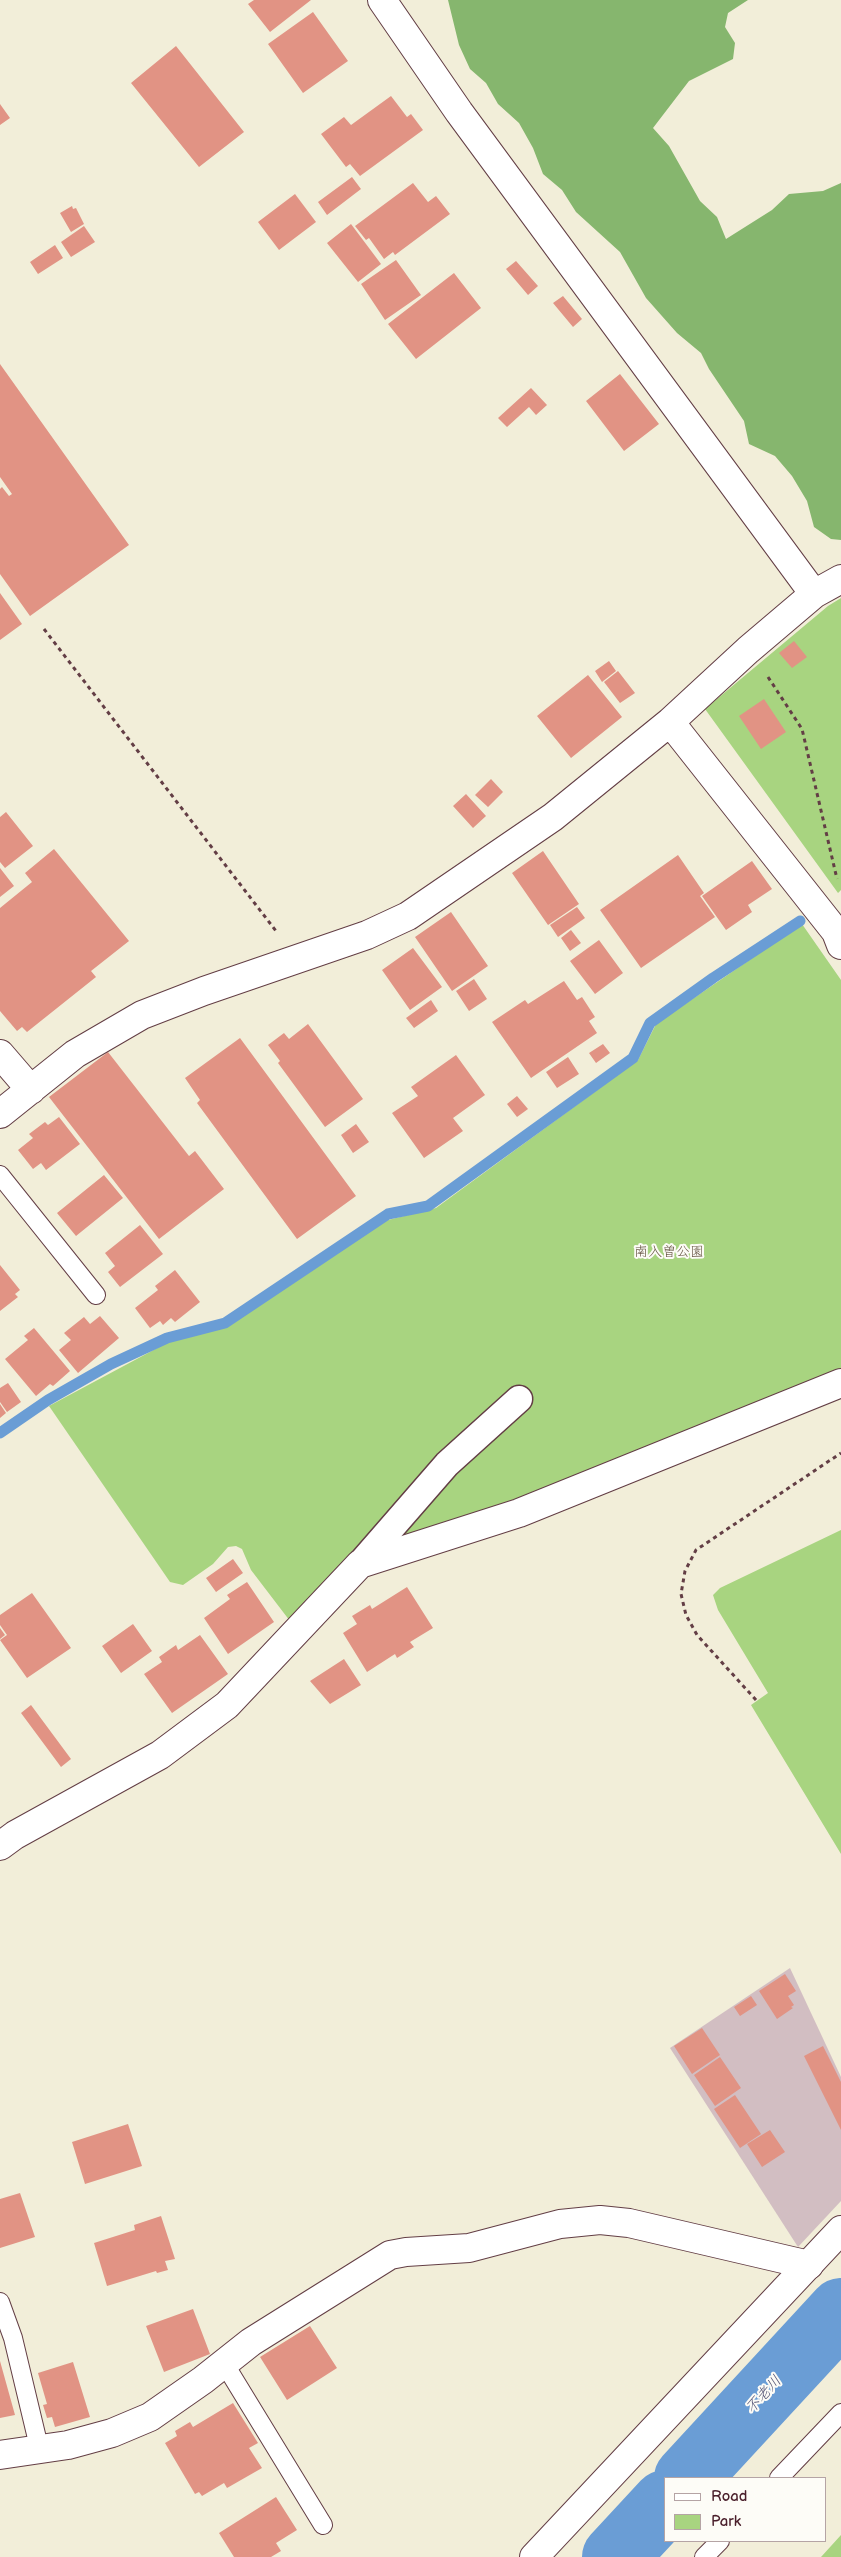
<!DOCTYPE html>
<html>
<head>
<meta charset="utf-8">
<style>
  body { margin:0 }
  #map { position:relative; width:841px; height:2557px; overflow:hidden; background:#f2eed9; font-family:"Balsamiq Sans",sans-serif }
  canvas { display:block }
  .legend { position:absolute; left:664px; top:2477px; width:162px; height:65px; box-sizing:border-box; background:#fdfcf7; border:1px solid #b5a4a5; margin:0; padding:6px 9px; list-style:none; font-size:15px; color:#4a1f2b }
  .legend li { display:flex; align-items:center; gap:10px; height:25px }
  .legend b { width:25px; border:1px solid #b5a4a5 }
</style>
</head>
<body>
<div id="map">
<canvas width="841" height="2557"></canvas>
<ul class="legend">
<li><b style="height:6px;background:#fff"></b>Road</li>
<li><b style="height:14px;background:#a8d480"></b>Park</li>
</ul>
</div>
<script>
const ctx = document.querySelector('canvas').getContext('2d');
ctx.lineJoin = 'round';
function fillPath(path, color) {
  ctx.fillStyle = color;
  ctx.fill(path, 'evenodd');
}
function poly(rows) {
  const path = new Path2D();
  for (const r of rows) {
    path.moveTo(r[0], r[1]);
    for (let i = 2; i < r.length; i += 2) path.lineTo(r[i], r[i + 1]);
  }
  return path;
}
function stroke(path, color, width, dash) {
  ctx.strokeStyle = color;
  ctx.lineWidth = width;
  ctx.lineCap = dash ? 'butt' : 'round';
  ctx.setLineDash(dash || []);
  ctx.stroke(path);
}
function label(font, color, halo, rows, align = 'center') {
  ctx.font = font + ' "Balsamiq Sans","Klee One",sans-serif';
  ctx.lineWidth = 4;
  ctx.setLineDash([]);
  ctx.textBaseline = 'middle';
  ctx.strokeStyle = halo;
  ctx.fillStyle = color;
  for (const [text, x, y, turn = 0] of rows) {
    ctx.save();
    ctx.translate(x, y);
    ctx.rotate((+turn || 0) * Math.PI / 180);
    ctx.textAlign = isNaN(turn) ? turn : align;
    if (halo) ctx.strokeText(text, 0, 0);
    ctx.fillText(text, 0, 0);
    ctx.restore();
  }
}
fillPath(poly([
  [790,1968,841,2077,841,2201,798,2247,670,2048]
]), '#d2bec2');
fillPath(poly([
  [841,598,841,890,838,893,705,709,828,606],
  [802,924,841,980,841,1369,495,1510,400,1538,293,1625,251,1570,242,1549,236,1546,228,1547,213,1564,183,1585,170,1582,49,1406,176,1338,225,1326,384,1221,436,1208,638,1060,656,1024],
  [841,1530,841,1854,751,1705,768,1693,718,1610,713,1595,720,1588],
  [841,2535,841,2557,821,2557]
]), '#a8d480');
fillPath(poly([
  [448,0,748,0,728,13,725,27,735,43,733,59,689,81,653,128,669,146,700,201,717,217,726,239,772,210,789,194,823,191,841,183,841,540,831,539,814,527,807,501,792,476,775,456,749,444,744,421,709,369,701,353,677,333,646,298,620,252,576,212,562,190,543,174,533,148,519,123,498,104,486,83,470,69,459,45]
]), '#86b66e');
stroke(poly([
  [0,1433,48,1400,111,1364,167,1338,225,1323,388,1214,428,1206,633,1058,650,1023,713,978,800,921]
]), '#6a9dd5', 11);
stroke(poly([
  [687,2478,841,2311],
  [615,2557,665,2503]
]), '#6a9dd5', 66);
fillPath(poly([
  [254,0,311,0,270,32,248,4],
  [313,12,348,61,303,93,268,44],
  [176,46,244,132,199,167,131,83],
  [391,96,407,117,411,114,423,130,360,176,350,164,346,167,321,134,344,117,351,125],
  [0,104,10,118,0,125],
  [352,177,361,189,327,215,318,202],
  [413,183,428,202,436,196,450,214,395,255,393,252,384,259,369,238,366,240,355,226],
  [295,194,316,222,279,250,258,222],
  [72,206,73,209,76,208,84,224,71,232,60,213],
  [351,224,381,264,358,282,327,243],
  [84,226,95,242,71,257,61,242],
  [55,245,63,258,38,274,30,262],
  [396,260,421,295,385,320,361,284],
  [516,261,538,286,528,295,506,269],
  [454,273,481,308,416,359,388,324],
  [563,296,582,319,573,327,553,303],
  [0,364,129,545,30,616,0,574,0,489,2,487,9,496,12,494,0,477],
  [620,374,659,424,624,451,586,401],
  [531,388,547,405,536,415,529,407,507,427,498,418],
  [0,593,22,624,0,640],
  [794,641,807,657,792,668,779,653],
  [609,661,616,671,602,682,595,671],
  [618,671,635,693,620,703,604,682],
  [588,675,622,717,571,758,537,716],
  [764,699,786,732,761,749,739,716],
  [491,779,503,792,488,807,475,795],
  [466,794,486,816,473,828,453,806],
  [6,812,33,846,5,868,0,862,0,817],
  [54,849,129,941,91,971,96,977,27,1032,22,1027,17,1031,0,1011,0,908,32,882,25,873],
  [543,851,579,904,548,925,512,873],
  [678,855,704,893,700,896,715,917,641,968,600,910],
  [752,861,772,889,748,905,752,912,726,930,702,896],
  [0,868,14,886,0,897],
  [577,907,585,918,558,937,550,925],
  [451,912,488,966,452,991,415,937],
  [571,930,581,943,570,951,561,938],
  [599,940,623,973,595,994,570,961],
  [413,948,442,987,410,1010,382,970],
  [474,979,487,999,469,1011,456,991],
  [564,981,577,1000,582,997,595,1017,589,1021,597,1033,531,1078,492,1022,525,1000,528,1004],
  [431,1000,438,1011,414,1028,406,1018],
  [308,1024,363,1099,325,1127,278,1063,280,1061,268,1045,284,1033,289,1039],
  [240,1038,356,1196,297,1239,197,1103,200,1100,185,1078],
  [603,1044,610,1053,596,1063,589,1053],
  [108,1052,189,1156,195,1151,224,1189,159,1239,49,1097],
  [456,1055,485,1095,453,1118,463,1131,424,1158,392,1113,418,1096,411,1087],
  [568,1057,579,1074,557,1088,546,1072],
  [517,1096,528,1109,517,1117,507,1104],
  [59,1117,80,1144,46,1170,41,1163,33,1169,18,1150,33,1138,29,1134,45,1122,48,1125],
  [356,1124,369,1142,353,1153,341,1135],
  [104,1175,123,1198,76,1236,57,1213],
  [140,1225,163,1254,120,1287,108,1272,115,1266,105,1253],
  [0,1265,20,1290,15,1294,18,1297,0,1311],
  [175,1270,200,1302,175,1322,171,1318,163,1325,160,1321,150,1328,135,1308,158,1290,155,1286],
  [100,1316,119,1338,78,1373,59,1350,71,1340,64,1333,84,1317,90,1324],
  [34,1328,70,1371,53,1386,50,1384,36,1396,5,1359,28,1340,24,1336],
  [8,1383,21,1402,7,1412,0,1402,0,1388],
  [0,1404,6,1413,0,1418],
  [233,1559,243,1573,216,1592,206,1578],
  [247,1582,274,1622,228,1654,204,1618,230,1599,227,1595],
  [407,1587,433,1628,410,1642,414,1647,397,1658,395,1654,367,1672,343,1633,357,1624,352,1616,370,1605,372,1609],
  [32,1593,71,1648,27,1678,0,1640,7,1635,0,1625,0,1615],
  [133,1624,152,1651,121,1673,102,1646],
  [0,1628,5,1635,0,1639],
  [200,1635,228,1674,172,1713,144,1674,162,1662,159,1657,176,1645,178,1650],
  [344,1659,361,1685,330,1704,310,1681],
  [31,1705,71,1759,61,1767,21,1713],
  [785,1974,796,1991,788,1996,794,2005,791,2007,793,2008,777,2019,759,1991],
  [751,1996,757,2005,740,2016,734,2007],
  [702,2028,720,2055,692,2074,674,2046],
  [823,2046,841,2082,841,2130,804,2056],
  [720,2057,741,2088,715,2106,694,2075],
  [735,2095,761,2134,740,2148,714,2109],
  [128,2124,142,2166,85,2184,72,2142],
  [770,2130,785,2152,762,2167,747,2144],
  [20,2193,35,2237,0,2248,0,2199],
  [161,2216,175,2259,165,2261,168,2270,157,2273,156,2271,107,2286,94,2243,135,2230,134,2225],
  [193,2309,210,2354,164,2372,146,2326],
  [310,2326,337,2368,287,2400,260,2357],
  [0,2361,15,2415,0,2418],
  [73,2362,90,2417,55,2427,52,2417,47,2418,43,2405,47,2404,38,2373],
  [233,2403,258,2443,249,2448,262,2468,227,2488,224,2483,202,2496,199,2492,195,2494,165,2443,177,2436,175,2431,190,2422,193,2427],
  [276,2497,297,2530,276,2543,281,2551,271,2557,234,2557,219,2533]
]), '#e19384');
const service = poly([
  [0,1175,96,1295],
  [0,2302,13,2338,40,2451],
  [224,2363,323,2525],
  [779,2478,841,2413],
  [704,2557,720,2541]
]);
const pedestrian = poly([
  [360,1564,447,1464,519,1399]
]);
const minor = poly([
  [382,0,459,112,814,594],
  [670,722,836,932,841,945],
  [0,1054,31,1090],
  [0,1114,75,1054,142,1015,204,991,367,935,408,916,553,817,670,722,748,650,814,594,841,579],
  [0,1846,15,1835,160,1755,227,1705,360,1564,519,1513,841,1383],
  [0,2455,68,2445,112,2433,150,2417,203,2380,251,2342,390,2255,406,2252,469,2248,560,2224,600,2220,629,2223,809,2265]
]);
const tertiary = poly([
  [534,2557,841,2230]
]);
stroke(service, '#633e45', 20);
stroke(pedestrian, '#633e45', 29);
stroke(minor, '#633e45', 30);
stroke(tertiary, '#633e45', 30);
stroke(poly([
  [44,629,276,931],
  [768,677,802,729,837,879],
  [756,1700,697,1635,686,1615,681,1594,685,1571,696,1550,841,1453]
]), '#633e45', 3, [4, 4]);
stroke(service, '#fff', 18);
stroke(pedestrian, '#fff', 26);
stroke(minor, '#fff', 28);
stroke(tertiary, '#fff', 28);
label('14px', '#654', '#fdfcf7', [
  ["南入曽公園",669,1252]
]);
label('italic 15px', '#585877', '#fdfcf7', [
  ["不老川",764,2395,-47]
]);
</script>
</body>
</html>
